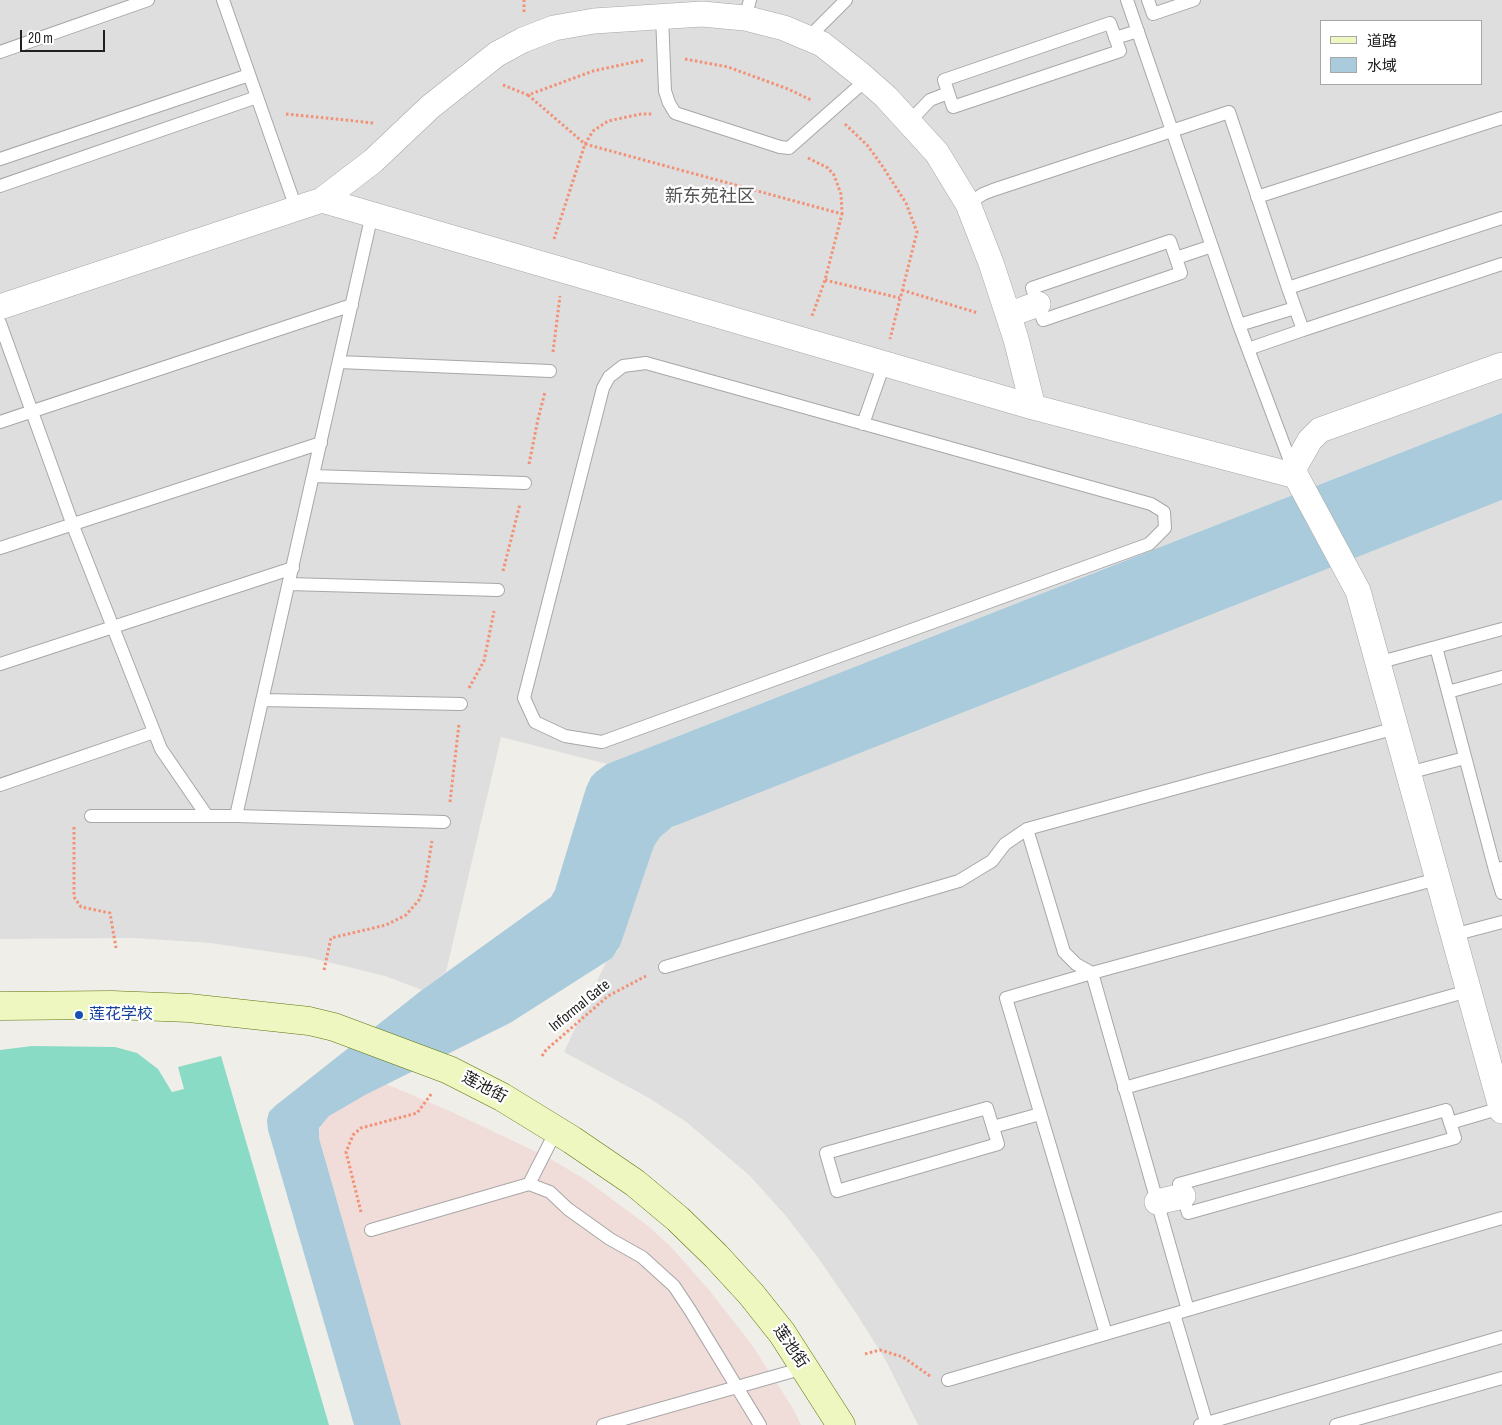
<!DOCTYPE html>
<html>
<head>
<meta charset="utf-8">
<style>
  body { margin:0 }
  #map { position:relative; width:1502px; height:1425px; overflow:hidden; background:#f0eee8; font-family:"Sofia Sans Condensed","Noto Sans SC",sans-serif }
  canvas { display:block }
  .legend { position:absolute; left:1320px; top:20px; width:162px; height:65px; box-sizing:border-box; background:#fff; border:1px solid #a6a6a6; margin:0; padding:6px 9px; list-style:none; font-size:15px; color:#202020 }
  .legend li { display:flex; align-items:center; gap:10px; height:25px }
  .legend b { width:25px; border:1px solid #a6a6a6 }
  .scale { position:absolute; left:20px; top:30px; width:85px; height:22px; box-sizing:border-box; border:2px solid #202020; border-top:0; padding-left:6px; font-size:15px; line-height:18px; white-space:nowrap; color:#202020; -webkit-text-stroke:4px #fff; paint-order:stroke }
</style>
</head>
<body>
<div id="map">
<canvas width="1502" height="1425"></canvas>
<ul class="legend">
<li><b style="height:6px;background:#edf7bf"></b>道路</li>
<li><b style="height:14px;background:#aacbdc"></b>水域</li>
</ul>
<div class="scale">20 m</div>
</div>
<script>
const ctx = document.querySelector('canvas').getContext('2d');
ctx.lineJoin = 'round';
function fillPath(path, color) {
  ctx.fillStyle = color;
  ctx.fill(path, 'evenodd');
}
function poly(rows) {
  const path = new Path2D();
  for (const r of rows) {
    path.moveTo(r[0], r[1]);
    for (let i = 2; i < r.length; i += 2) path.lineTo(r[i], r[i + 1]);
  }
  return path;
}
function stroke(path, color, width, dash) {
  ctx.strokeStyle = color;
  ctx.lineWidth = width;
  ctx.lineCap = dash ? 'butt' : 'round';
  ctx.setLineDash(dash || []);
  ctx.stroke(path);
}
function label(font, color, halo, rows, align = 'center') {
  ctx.font = font + ' "Sofia Sans Condensed","Noto Sans SC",sans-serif';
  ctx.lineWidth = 4.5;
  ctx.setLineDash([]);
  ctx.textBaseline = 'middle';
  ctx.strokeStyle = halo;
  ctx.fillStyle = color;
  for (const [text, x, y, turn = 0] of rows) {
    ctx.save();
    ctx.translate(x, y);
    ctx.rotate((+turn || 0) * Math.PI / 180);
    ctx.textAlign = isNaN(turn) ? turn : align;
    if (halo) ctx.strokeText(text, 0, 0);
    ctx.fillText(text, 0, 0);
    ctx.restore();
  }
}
fillPath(poly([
  [0,0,1502,0,1502,413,607,764,501,737,446,972,422,990,385,976,307,957,210,943,135,938,0,939],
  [1321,21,1481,21,1481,84,1321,84],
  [1502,500,1502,1425,918,1425,885,1359,856,1313,819,1259,786,1216,749,1175,685,1121,647,1097,564,1052,606,962,618,951,654,846,660,837,668,830,680,823]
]), '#dedede');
fillPath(poly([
  [386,1084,452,1112,549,1158,586,1180,648,1226,672,1248,709,1290,752,1345,792,1407,801,1425,401,1425,318,1134,321,1125,329,1116,345,1105]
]), '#f0dcd8');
fillPath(poly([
  [32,1046,115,1047,137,1053,158,1069,172,1092,184,1089,178,1067,221,1056,329,1425,0,1425,0,1050]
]), '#8adbc5');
fillPath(poly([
  [1502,413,1502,500,672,827,660,837,654,846,620,946,612,958,510,1023,365,1095,329,1116,319,1128,319,1138,401,1425,354,1425,268,1130,267,1120,269,1112,275,1106,422,990,551,897,555,890,586,788,591,777,596,772,607,764]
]), '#aacbdc');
const service = poly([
  [223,0,296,208],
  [1127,0,1239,325,1293,469],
  [1148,0,1153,14,1194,0],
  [662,16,665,91,669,103,675,113,780,147,789,148,866,80],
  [745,18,750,0],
  [1110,23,1120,51,953,107,944,80,1110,23],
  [808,38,846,0],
  [1115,38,1138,31],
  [0,52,148,0],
  [909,122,930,100,948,93],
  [0,159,249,75],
  [0,186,257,97],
  [1257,197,1502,118],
  [968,204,983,194,993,190,1229,112,1288,288],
  [1502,218,1288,288,1303,330,1502,264],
  [1170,241,1181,273,1043,320,1032,288,1170,241],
  [1176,258,1212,246],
  [0,323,75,531,161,749,207,816],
  [1239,325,1295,308],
  [1248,349,1303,330],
  [339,362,550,371],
  [646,363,1151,504,1164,512,1165,528,1149,544,602,742,565,736,535,722,524,698,603,388,609,377,623,366,646,363],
  [0,422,352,305],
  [863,424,884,364],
  [313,476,525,483],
  [0,548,321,443],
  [289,584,498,590],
  [1436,647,1502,629],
  [1377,663,1436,647,1495,870],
  [0,664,293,568],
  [1448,692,1502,677],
  [262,700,461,704],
  [1396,728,1027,829,1064,952,1076,964,1092,973,1437,879],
  [1408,773,1465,758],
  [0,785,154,732],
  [91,816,236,816,444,822],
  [236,816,372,214],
  [1502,868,1495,870,1502,893],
  [1453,935,1502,922],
  [665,967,959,881,992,861,1005,844,1027,829],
  [1124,1088,1468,991],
  [987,1108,998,1144,837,1191,826,1153,987,1108],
  [1446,1110,1455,1138,1188,1213,1179,1184,1446,1110],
  [1450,1123,1501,1108],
  [993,1127,1040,1114],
  [529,1184,556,1131],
  [371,1230,529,1184,550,1192,568,1209,610,1239,642,1257,674,1286,690,1310,760,1425],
  [1174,1314,1207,1425],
  [1106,1334,1006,998,1092,973,1188,1310],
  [948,1380,1502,1218],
  [603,1425,804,1368],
  [1200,1425,1502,1337],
  [1336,1425,1502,1378]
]);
const minor = poly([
  [0,307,322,200],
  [1008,315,1038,304],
  [1502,365,1320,430,1310,440,1294,468,1296,476,1358,591,1502,1111],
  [1033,407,1016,339,991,263,968,204,937,153,886,97,860,74,822,44,784,28,745,18,702,14,594,21,554,28,523,40,497,54,430,107,373,161,322,200,1033,407,1296,476],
  [1157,1202,1183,1196]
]);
const secondary = poly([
  [0,1006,112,1005,189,1008,309,1021,334,1027,449,1070,502,1097,572,1140,635,1183,678,1219,716,1256,751,1294,782,1333,841,1425]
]);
stroke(service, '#a7a7a7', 14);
stroke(minor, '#a7a7a7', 26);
stroke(secondary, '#5d740b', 29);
stroke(poly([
  [524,12,524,0],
  [685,59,728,67,788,89,811,100],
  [503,85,528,95,593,71,644,60],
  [528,95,585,144,593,131,608,121,641,114,652,114],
  [286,114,374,123],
  [845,124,867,145,881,164,906,203,917,232,890,339],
  [808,158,828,168,834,175,841,194,842,214],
  [554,239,585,144,842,214,825,280,812,316],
  [825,280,900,298],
  [902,290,978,313],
  [553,352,560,296],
  [529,464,538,419,545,392],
  [503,571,520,504],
  [469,688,484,661,494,611],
  [450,802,459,724],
  [74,827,74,897,81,907,110,913,116,948],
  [324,970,331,938,386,925,406,915,419,900,425,884,432,841],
  [542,1056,546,1050,608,996,646,976],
  [361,1212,346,1152,353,1135,361,1128,417,1113,432,1093],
  [865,1354,880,1350,903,1357,930,1376]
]), '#f39176', 3, [2.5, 2.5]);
stroke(service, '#fff', 12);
stroke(minor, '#fff', 25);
stroke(secondary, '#edf7bf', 28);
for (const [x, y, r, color] of [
  [79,1015,5,"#1a4fb4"]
]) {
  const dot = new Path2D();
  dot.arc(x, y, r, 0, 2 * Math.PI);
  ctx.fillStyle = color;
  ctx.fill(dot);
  stroke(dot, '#fff', 2);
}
label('16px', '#202020', '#fff', [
  ["Informal Gate",580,1006,-39],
  ["莲池街",484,1088,28],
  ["莲池街",790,1347,56]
]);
label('16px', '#164399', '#fff', [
  ["莲花学校",89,1015]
], 'left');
label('18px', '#535353', '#fff', [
  ["新东苑社区",710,197]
]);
</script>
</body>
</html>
